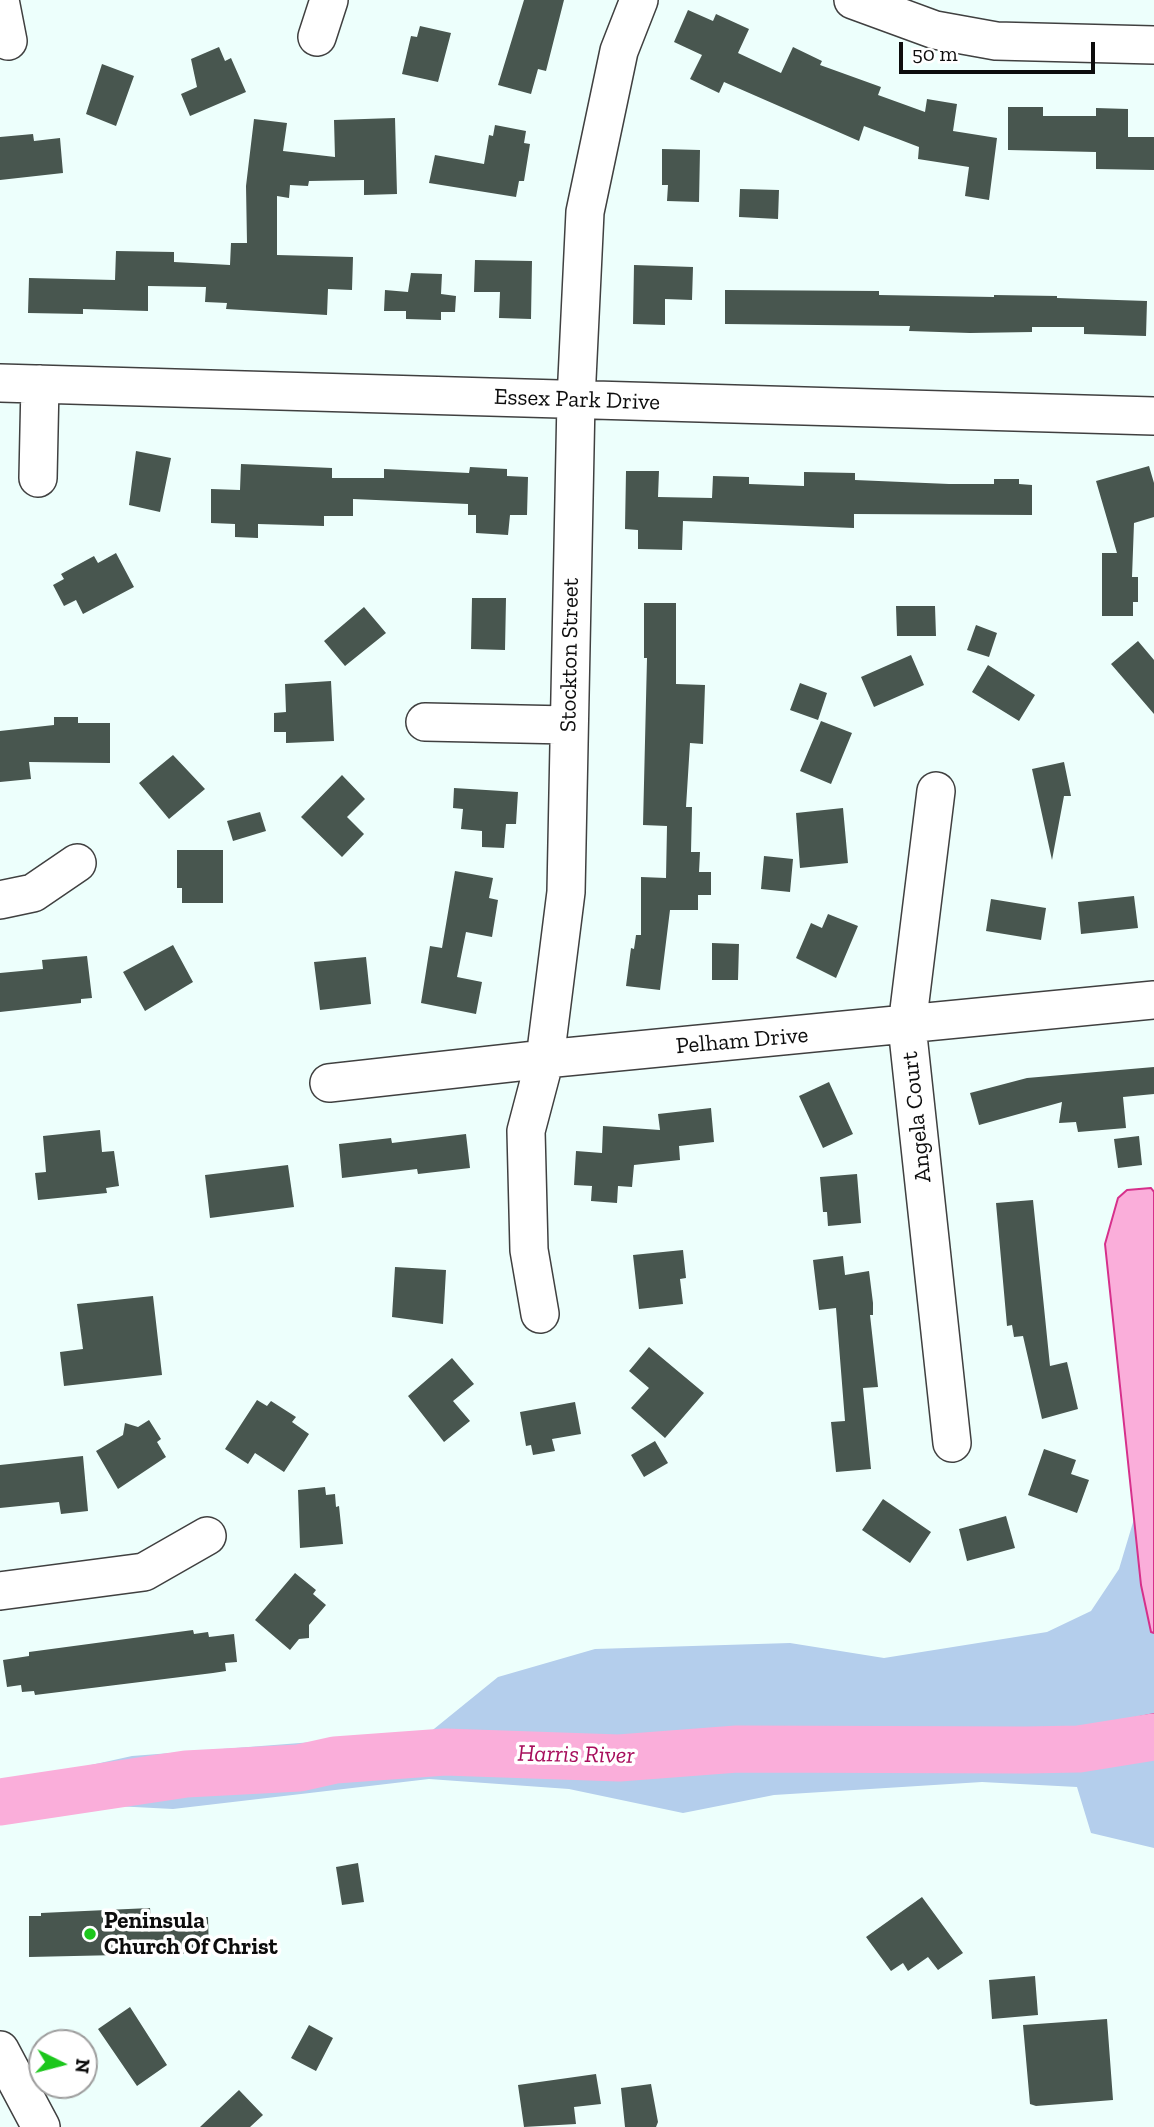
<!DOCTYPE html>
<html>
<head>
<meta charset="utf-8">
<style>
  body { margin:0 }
  #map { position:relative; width:1154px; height:2127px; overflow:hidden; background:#edfffc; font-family:"Zilla Slab",serif }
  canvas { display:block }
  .north { position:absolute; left:28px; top:2029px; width:70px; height:70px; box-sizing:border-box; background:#fff; border:2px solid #9e9e9e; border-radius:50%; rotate:96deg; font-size:19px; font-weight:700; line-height:28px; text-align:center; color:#0d0d0d }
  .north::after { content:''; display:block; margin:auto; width:24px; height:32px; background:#1cc61c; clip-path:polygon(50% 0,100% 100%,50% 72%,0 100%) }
  .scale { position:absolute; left:899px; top:42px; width:196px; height:32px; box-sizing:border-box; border:4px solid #0d0d0d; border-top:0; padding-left:9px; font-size:21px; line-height:24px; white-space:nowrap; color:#0d0d0d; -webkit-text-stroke:5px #fff; paint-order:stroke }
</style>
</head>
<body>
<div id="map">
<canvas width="1154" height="2127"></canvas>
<div class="north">N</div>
<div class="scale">50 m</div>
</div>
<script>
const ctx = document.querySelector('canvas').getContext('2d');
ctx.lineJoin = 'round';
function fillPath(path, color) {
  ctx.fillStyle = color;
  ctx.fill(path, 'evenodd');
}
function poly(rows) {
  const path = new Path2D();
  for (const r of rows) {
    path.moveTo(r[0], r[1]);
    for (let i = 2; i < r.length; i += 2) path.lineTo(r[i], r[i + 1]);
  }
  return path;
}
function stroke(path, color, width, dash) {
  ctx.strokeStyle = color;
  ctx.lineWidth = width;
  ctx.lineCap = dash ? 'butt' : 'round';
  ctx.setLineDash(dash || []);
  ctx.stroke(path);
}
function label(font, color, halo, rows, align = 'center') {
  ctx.font = font + ' "Zilla Slab",serif';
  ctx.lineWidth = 7;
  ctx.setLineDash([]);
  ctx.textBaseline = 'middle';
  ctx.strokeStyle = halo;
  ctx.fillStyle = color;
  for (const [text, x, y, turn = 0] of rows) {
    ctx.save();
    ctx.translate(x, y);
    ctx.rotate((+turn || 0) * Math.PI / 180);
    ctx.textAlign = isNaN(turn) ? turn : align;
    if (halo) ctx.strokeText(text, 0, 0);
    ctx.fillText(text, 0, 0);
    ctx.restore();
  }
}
fillPath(poly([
  [1151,1188,1154,1192,1154,1714,1058,1734,973,1739,1046,1765,1154,1752,1154,1848,1091,1833,1077,1787,982,1782,774,1795,683,1813,569,1789,429,1779,173,1809,56,1803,0,1812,0,1785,132,1756,429,1733,498,1677,595,1649,790,1643,884,1658,1047,1632,1091,1611,1119,1569,1134,1519,1105,1244,1118,1198,1127,1190]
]), '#b4ceec');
const water = poly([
  [1151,1188,1154,1192,1154,1633,1151,1632,1141,1585,1105,1244,1118,1198,1127,1190,1151,1188],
  [1154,1714,1154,1752,1046,1765,986,1765,962,1749,973,1739,1058,1734,1154,1714]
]);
fillPath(water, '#faaeda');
stroke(water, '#d6308b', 2);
stroke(poly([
  [0,1802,186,1774,299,1768,335,1760,445,1752,619,1758,737,1749,1026,1750,1079,1749,1154,1737]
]), '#faaeda', 47);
fillPath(poly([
  [524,0,564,0,546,71,538,69,531,94,498,85],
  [688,10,713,21,716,14,749,29,738,53,781,73,793,47,822,61,820,65,881,87,878,95,925,112,927,99,957,104,953,131,997,138,989,200,965,196,969,167,918,159,919,147,864,126,859,141,724,82,719,93,690,79,702,55,674,42],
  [420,26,451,33,438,82,402,74,411,36,417,37],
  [219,47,225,61,231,58,246,92,190,116,181,94,197,87,191,59],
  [102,64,134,76,116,126,86,114],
  [1008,107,1043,107,1043,116,1096,116,1096,108,1128,109,1128,137,1154,137,1154,170,1096,169,1096,152,1008,150],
  [395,118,397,194,364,195,364,180,309,181,308,186,290,185,289,198,277,196,277,255,353,257,352,290,328,289,327,315,226,309,227,303,205,302,206,287,148,286,148,311,83,309,83,314,28,313,29,278,115,280,116,251,174,252,174,262,230,265,231,243,247,243,246,186,254,119,287,123,283,151,335,157,334,120],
  [495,125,526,131,524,143,530,144,524,181,519,181,516,197,429,183,435,155,484,164,489,135,493,136],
  [33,134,34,141,60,138,63,173,0,180,0,137],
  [662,149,700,150,699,202,667,201,668,185,662,185],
  [740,189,779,190,778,219,739,217],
  [475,260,532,261,531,319,499,318,500,292,474,292],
  [634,265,693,267,692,300,665,299,665,325,633,324],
  [411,273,442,274,441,294,456,296,455,312,441,312,441,320,406,319,406,311,384,311,385,290,408,292],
  [725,290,879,291,879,295,994,297,994,295,1057,296,1057,298,1147,301,1146,336,1084,334,1084,327,1032,327,1032,332,970,333,909,331,910,326,725,324],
  [136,451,171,458,160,512,129,505],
  [241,464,332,468,332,478,384,478,384,469,469,473,470,467,507,469,507,476,528,477,527,515,510,515,508,535,476,533,476,515,468,515,468,504,353,499,353,516,324,516,324,526,258,524,258,538,235,537,235,524,211,523,211,489,240,490],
  [1149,466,1154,483,1154,517,1134,523,1132,577,1138,577,1138,602,1133,602,1133,616,1102,616,1102,553,1117,553,1096,481],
  [626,471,659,471,658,497,712,498,713,476,749,477,749,484,804,486,804,472,855,473,855,480,949,484,994,484,994,479,1019,479,1019,484,1032,485,1032,515,854,514,854,528,683,521,682,550,638,549,638,530,625,529],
  [116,553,134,587,83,614,76,600,64,606,53,585,64,579,61,574,94,556,98,563],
  [472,598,506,598,505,650,471,649],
  [644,603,676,603,676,684,705,685,703,744,690,743,686,807,692,807,691,852,700,852,699,872,711,872,711,895,698,895,698,910,670,910,660,990,626,986,631,948,634,949,636,935,641,935,641,877,666,878,667,826,643,825,647,658,644,658],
  [896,606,935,606,936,636,897,636],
  [364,607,386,633,345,666,324,641],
  [976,625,997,633,989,657,967,650],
  [1138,641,1154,660,1154,714,1111,664],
  [911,655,924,685,874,707,861,677],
  [988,665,1035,695,1019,721,972,692],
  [331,681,334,741,286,743,286,732,274,732,274,713,286,712,285,684],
  [800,683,827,693,818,720,790,710],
  [54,717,78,717,78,723,110,723,110,763,29,762,31,779,0,782,0,731,54,725],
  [821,721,852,733,831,784,800,771],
  [173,755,205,789,169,819,139,783],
  [1064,762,1071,796,1064,796,1052,860,1032,769],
  [342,775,365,799,347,817,364,834,342,857,301,817],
  [454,788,518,792,516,824,506,824,504,848,482,847,482,831,461,829,463,809,453,808],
  [843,808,848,863,800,868,796,813],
  [260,812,266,831,233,841,227,821],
  [177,850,223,850,223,903,182,903,182,888,177,888],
  [764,856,793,859,790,892,761,889],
  [455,871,493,878,489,898,498,900,492,937,466,932,457,977,482,982,476,1014,421,1003,430,946,442,948],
  [1134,896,1138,928,1081,934,1078,902],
  [991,899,1046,908,1041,940,986,931],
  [828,914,858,926,836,978,796,958,811,923,822,928],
  [712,943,739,944,738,980,712,980],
  [173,945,193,982,145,1011,123,972],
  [87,956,92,998,81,999,81,1003,0,1012,0,973,43,969,42,960],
  [366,957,371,1004,320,1010,314,962],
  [1154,1067,1154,1094,1123,1097,1126,1128,1078,1132,1076,1122,1059,1123,1062,1102,979,1125,970,1093,1027,1078],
  [829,1082,853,1134,823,1148,799,1096],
  [711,1108,714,1142,679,1146,680,1160,634,1165,632,1187,618,1186,617,1203,591,1201,592,1186,574,1185,576,1151,602,1153,603,1126,660,1130,658,1114],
  [100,1130,102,1152,114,1151,119,1186,106,1188,107,1193,38,1200,35,1173,46,1172,43,1136],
  [466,1134,470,1168,418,1174,417,1169,342,1178,339,1144,391,1138,392,1143],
  [1139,1136,1142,1165,1118,1168,1114,1139],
  [288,1165,294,1207,210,1218,205,1175],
  [857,1174,861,1223,828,1226,827,1212,823,1212,820,1177],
  [1033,1200,1050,1366,1067,1362,1078,1409,1042,1419,1023,1336,1014,1337,1012,1325,1007,1326,996,1203],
  [683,1250,686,1278,680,1279,683,1304,639,1309,633,1255],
  [843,1256,845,1275,869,1271,873,1303,873,1315,870,1315,878,1387,863,1388,871,1469,836,1472,831,1422,845,1421,836,1308,819,1310,813,1260],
  [395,1267,446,1270,443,1324,392,1317],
  [153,1296,162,1375,64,1386,60,1352,83,1349,77,1304],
  [649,1347,704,1393,665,1438,631,1408,649,1388,629,1371],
  [452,1358,474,1384,453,1401,470,1421,444,1442,408,1396],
  [257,1400,267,1406,271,1401,296,1417,292,1422,309,1434,284,1472,255,1453,248,1464,225,1449],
  [575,1402,581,1434,552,1439,555,1451,533,1455,531,1445,526,1446,520,1412],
  [149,1420,161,1439,157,1442,166,1457,118,1489,96,1451,123,1435,125,1423,138,1427],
  [655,1441,668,1463,644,1477,631,1455],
  [1044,1449,1076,1460,1071,1474,1089,1480,1077,1513,1028,1495],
  [83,1456,88,1511,61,1514,59,1502,0,1508,0,1465],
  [325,1487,326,1495,335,1494,336,1507,339,1506,343,1544,300,1548,298,1490],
  [883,1499,931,1532,910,1563,862,1530],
  [1006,1516,1015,1548,967,1561,959,1529],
  [295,1573,316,1590,313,1594,326,1605,309,1625,309,1638,299,1639,290,1650,255,1620],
  [193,1630,194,1634,208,1632,209,1637,234,1634,237,1662,225,1663,226,1671,213,1673,35,1695,34,1691,22,1692,21,1685,7,1687,3,1660,29,1656,29,1652],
  [358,1863,364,1902,342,1905,336,1867],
  [922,1897,963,1953,938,1970,928,1957,908,1971,903,1963,891,1971,866,1937],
  [150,1908,151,1919,208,1917,209,1953,29,1957,29,1916,41,1916,41,1913],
  [1035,1976,1038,2015,992,2019,989,1980],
  [130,2007,167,2065,137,2086,98,2029],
  [1107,2019,1113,2100,1036,2106,1030,2104,1023,2025],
  [309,2025,333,2038,316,2071,291,2058],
  [596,2074,601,2104,574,2107,576,2124,524,2127,518,2085],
  [651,2084,658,2122,656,2127,625,2127,621,2088],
  [239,2090,263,2115,250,2127,200,2127]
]), '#48564f');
const minor = poly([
  [0,0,8,41],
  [853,0,935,30,996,41,1154,45],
  [317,37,329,0],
  [0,383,1154,416],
  [38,478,40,384],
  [425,722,568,725],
  [936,791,907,1026,952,1443],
  [0,900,33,893,77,863],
  [329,1083,545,1059,1154,1000],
  [540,1314,529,1250,526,1131,545,1059,566,892,576,400,585,212,619,51,639,0],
  [0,1591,144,1572,207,1536],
  [0,2050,41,2127]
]);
stroke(minor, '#404040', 40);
stroke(minor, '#fff', 37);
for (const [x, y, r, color] of [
  [90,1934,7,"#1cc61c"]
]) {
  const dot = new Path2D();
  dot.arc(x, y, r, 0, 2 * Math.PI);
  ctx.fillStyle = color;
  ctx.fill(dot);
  stroke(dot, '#fff', 2.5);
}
label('23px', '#0d0d0d', '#fff', [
  ["Essex Park Drive",577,400,2],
  ["Stockton Street",570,655,-89],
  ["Pelham Drive",742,1041,-5],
  ["Angela Court",917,1117,-96]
]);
label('bold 23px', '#0d0d0d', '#fff', [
  ["Peninsula",104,1921],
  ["Church Of Christ",104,1947]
], 'left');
label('italic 24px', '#a70e5c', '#fff', [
  ["Harris River",576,1755,1]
]);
</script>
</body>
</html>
